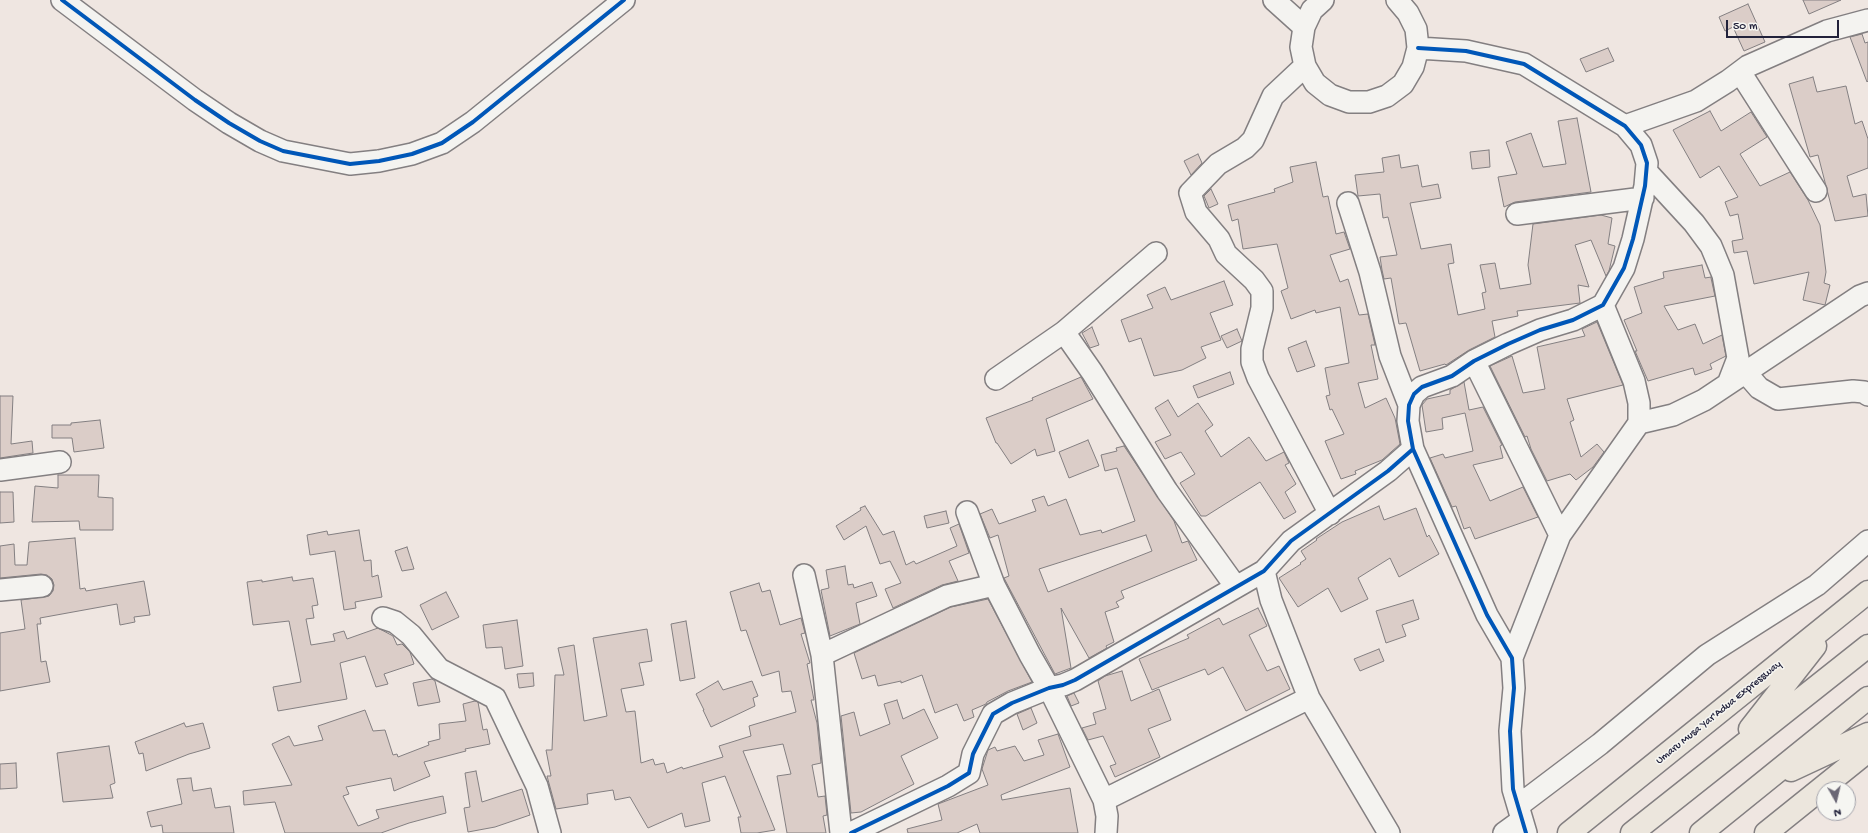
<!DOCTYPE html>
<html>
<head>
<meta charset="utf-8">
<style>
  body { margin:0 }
  #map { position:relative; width:1868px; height:833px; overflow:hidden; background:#efe6e1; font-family:"Gochi Hand",sans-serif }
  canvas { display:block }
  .north { position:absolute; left:1816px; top:781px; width:40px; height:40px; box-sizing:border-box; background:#f6f6f2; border:1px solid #a1a1a9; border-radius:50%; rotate:172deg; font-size:11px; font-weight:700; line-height:16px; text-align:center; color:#22223b }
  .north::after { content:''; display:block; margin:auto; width:14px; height:18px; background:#6a6775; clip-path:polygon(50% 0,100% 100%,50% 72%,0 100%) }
  .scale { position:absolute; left:1726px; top:20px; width:113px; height:18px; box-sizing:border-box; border:2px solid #22223b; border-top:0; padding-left:5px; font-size:12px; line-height:14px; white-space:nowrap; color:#22223b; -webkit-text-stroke:3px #f6f6f2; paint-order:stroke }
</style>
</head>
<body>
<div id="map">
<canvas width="1868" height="833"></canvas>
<div class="north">N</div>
<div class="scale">50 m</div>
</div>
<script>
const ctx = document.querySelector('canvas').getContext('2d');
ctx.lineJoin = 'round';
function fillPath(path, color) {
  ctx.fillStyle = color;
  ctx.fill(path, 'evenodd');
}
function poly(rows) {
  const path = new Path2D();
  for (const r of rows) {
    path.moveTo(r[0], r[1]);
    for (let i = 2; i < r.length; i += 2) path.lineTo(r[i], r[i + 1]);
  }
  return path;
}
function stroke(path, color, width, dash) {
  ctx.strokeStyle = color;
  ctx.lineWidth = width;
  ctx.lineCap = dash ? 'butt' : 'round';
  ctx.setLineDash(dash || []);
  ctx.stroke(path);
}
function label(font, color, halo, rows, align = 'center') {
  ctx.font = font + ' "Gochi Hand",sans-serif';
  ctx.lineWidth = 3;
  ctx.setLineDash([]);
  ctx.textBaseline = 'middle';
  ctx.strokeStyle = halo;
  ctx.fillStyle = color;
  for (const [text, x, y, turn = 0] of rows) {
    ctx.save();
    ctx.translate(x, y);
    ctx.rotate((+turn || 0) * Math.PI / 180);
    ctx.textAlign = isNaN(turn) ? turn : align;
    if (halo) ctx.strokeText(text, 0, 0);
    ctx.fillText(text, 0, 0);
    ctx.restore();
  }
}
const building = poly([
  [1803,0,1841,0,1809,14,1803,0],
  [1748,4,1765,42,1744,51,1733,27,1725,31,1719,17,1748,4],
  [1862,34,1865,43,1868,42,1868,81,1867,82,1850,37,1862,34],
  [1608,48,1614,61,1586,72,1580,59,1608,48],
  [1813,77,1817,92,1846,86,1855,124,1862,121,1868,139,1868,168,1847,176,1853,197,1866,194,1868,216,1835,221,1818,155,1810,157,1789,84,1813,77],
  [1710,111,1721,131,1751,112,1767,137,1740,154,1760,186,1790,172,1808,200,1820,225,1826,272,1824,283,1830,285,1825,305,1803,300,1809,272,1754,284,1747,251,1734,253,1732,241,1743,239,1738,214,1730,216,1725,202,1738,197,1719,166,1700,178,1673,130,1710,111],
  [1577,118,1591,192,1515,202,1504,207,1498,177,1517,174,1506,142,1531,133,1543,167,1566,164,1558,121,1577,118],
  [1489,150,1490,167,1472,169,1470,152,1489,150],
  [1198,154,1202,163,1191,175,1184,161,1198,154],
  [1399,155,1401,168,1418,165,1422,187,1438,184,1441,198,1410,203,1421,249,1451,244,1454,263,1448,264,1458,315,1485,309,1482,293,1486,292,1480,265,1495,263,1500,289,1531,284,1528,265,1533,224,1601,215,1612,218,1608,244,1615,246,1609,271,1606,276,1591,240,1575,245,1589,287,1578,285,1580,303,1517,311,1518,316,1492,321,1495,337,1469,350,1446,365,1445,364,1420,371,1406,323,1399,324,1391,278,1384,279,1382,270,1380,257,1397,255,1388,217,1383,218,1380,194,1358,196,1355,175,1384,172,1382,158,1399,155],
  [1316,162,1323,197,1328,196,1336,234,1344,232,1350,249,1330,255,1340,282,1348,279,1359,315,1368,314,1375,345,1371,345,1378,379,1358,383,1365,408,1386,398,1395,418,1400,444,1382,460,1355,471,1356,474,1341,479,1325,441,1344,434,1332,409,1330,410,1326,396,1330,395,1325,368,1349,363,1340,307,1316,313,1315,310,1291,319,1281,291,1288,288,1277,244,1243,249,1238,219,1232,221,1228,205,1275,192,1274,189,1293,182,1290,167,1316,162],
  [1211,189,1218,204,1209,208,1204,196,1211,189],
  [1702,265,1705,278,1711,277,1711,278,1715,296,1664,306,1678,330,1695,324,1703,344,1722,335,1726,356,1710,364,1712,369,1695,375,1693,368,1648,381,1635,351,1637,351,1624,320,1642,313,1634,287,1664,278,1663,272,1702,265],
  [1224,281,1233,305,1210,313,1221,340,1201,347,1206,358,1182,370,1154,376,1141,338,1129,342,1121,320,1153,308,1147,295,1165,287,1171,300,1224,281],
  [1597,322,1623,385,1567,399,1574,420,1570,422,1581,457,1597,444,1604,452,1593,467,1576,480,1570,474,1547,481,1531,449,1527,436,1525,437,1490,366,1512,356,1523,393,1545,389,1537,347,1585,336,1582,329,1597,322],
  [1092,327,1099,345,1090,348,1082,333,1092,327],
  [1237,329,1242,341,1227,348,1221,336,1237,329],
  [1306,341,1315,366,1297,372,1288,348,1306,341],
  [1230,372,1234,384,1198,398,1193,386,1230,372],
  [1081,377,1093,399,1046,419,1055,451,1037,456,1035,449,1011,464,997,443,996,443,986,418,1033,400,1032,398,1081,377],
  [1464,382,1469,410,1483,407,1502,445,1500,446,1503,458,1473,465,1490,501,1523,487,1538,517,1475,539,1470,527,1464,529,1456,506,1452,507,1430,458,1443,454,1445,458,1473,451,1465,413,1442,418,1443,429,1426,432,1422,405,1427,399,1450,394,1450,390,1464,382],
  [0,396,13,396,11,444,32,441,33,453,0,458,0,396],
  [1168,400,1178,417,1198,403,1213,425,1205,431,1221,457,1249,437,1266,461,1284,452,1289,463,1285,465,1296,484,1285,492,1296,512,1284,519,1260,482,1206,516,1201,516,1180,483,1195,474,1181,452,1165,459,1155,442,1171,435,1155,408,1168,400],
  [100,420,104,448,74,452,72,438,52,438,52,425,71,425,71,423,100,420],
  [1088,440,1099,466,1069,478,1059,452,1088,440],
  [1124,446,1174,521,1182,543,1188,541,1197,560,1121,591,1124,598,1116,602,1119,607,1105,612,1114,642,1106,646,1107,648,1089,658,1061,608,1071,668,1055,674,1005,580,1004,578,1009,576,998,535,990,538,980,514,992,509,999,524,1036,511,1032,500,1044,496,1048,506,1066,499,1080,535,1101,530,1102,533,1135,521,1117,468,1105,471,1101,455,1117,451,1116,448,1124,446],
  [1146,535,1152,551,1048,592,1039,569,1146,535],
  [58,475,99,475,98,497,113,498,113,530,80,530,79,521,32,522,35,486,58,488,58,475],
  [0,492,13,492,14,522,0,523,0,492],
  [865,506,883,535,894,531,906,565,914,561,916,564,957,546,950,528,959,524,969,553,949,561,958,581,942,585,893,608,885,589,901,583,890,561,880,564,866,526,844,540,836,526,861,510,860,508,865,506],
  [1379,506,1384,520,1416,508,1427,537,1429,535,1439,554,1399,577,1390,558,1358,578,1368,599,1341,612,1328,588,1298,607,1279,578,1301,564,1300,563,1306,559,1301,551,1317,540,1316,539,1342,522,1379,506],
  [946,511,949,523,927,528,924,516,946,511],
  [359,530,364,561,371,560,372,577,378,575,382,597,355,602,356,608,344,610,335,551,310,555,307,535,327,531,328,535,359,530],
  [75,538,80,589,85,588,86,591,144,581,150,615,134,617,135,622,120,625,117,604,40,618,41,624,37,624,41,662,46,661,50,682,0,691,0,633,25,629,21,600,49,596,53,591,54,585,52,579,47,575,41,574,0,578,0,546,14,544,15,565,27,565,29,542,75,538],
  [407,547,414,569,402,571,395,551,407,547],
  [845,566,848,585,853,584,854,588,872,582,877,596,856,603,860,624,830,636,821,590,829,588,826,570,845,566],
  [292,577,293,581,313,578,318,605,312,606,314,618,306,619,311,645,335,641,333,634,344,631,347,639,378,628,393,636,397,645,402,644,410,652,414,664,384,674,388,684,376,687,365,656,340,663,347,699,278,711,273,687,301,682,289,621,253,625,247,582,262,580,262,582,292,577],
  [759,583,762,592,770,590,780,625,801,618,805,633,801,634,810,663,807,664,814,700,811,700,817,723,821,763,812,765,818,797,825,796,827,815,823,816,826,833,787,833,777,776,791,774,783,744,743,751,775,830,757,833,741,833,738,817,741,817,725,776,702,783,710,821,685,827,682,813,648,828,630,797,615,800,613,790,587,794,588,804,556,809,547,776,551,776,546,750,552,750,555,675,564,675,558,648,574,645,584,721,607,716,593,638,647,629,652,661,639,663,644,685,621,689,626,712,635,711,641,763,653,759,655,765,664,763,667,773,682,767,683,769,723,757,719,746,751,736,749,726,796,712,791,691,782,692,779,671,762,676,746,630,741,631,730,592,759,583],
  [446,592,459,617,432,630,420,605,446,592],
  [988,599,1032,682,1008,691,987,702,986,704,972,710,974,717,964,721,957,704,935,713,922,675,901,683,901,681,878,686,875,675,862,679,854,653,951,607,988,599],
  [1413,600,1419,619,1402,625,1406,636,1386,643,1376,611,1413,600],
  [1258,608,1267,626,1249,635,1267,671,1279,666,1290,689,1246,711,1223,667,1208,675,1205,669,1152,690,1139,659,1189,638,1187,635,1219,618,1223,625,1258,608],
  [517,620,523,666,505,669,502,647,486,648,483,625,517,620],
  [686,621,695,678,680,681,671,624,686,621],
  [1379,649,1384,661,1360,671,1354,659,1379,649],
  [1122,671,1131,701,1159,689,1171,720,1148,729,1160,757,1115,777,1110,766,1116,764,1103,736,1088,740,1082,728,1096,724,1093,713,1106,709,1098,681,1105,676,1122,671],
  [533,673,534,686,519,688,517,674,533,673],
  [432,679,435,681,440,702,418,706,413,683,432,679],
  [718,681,723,690,752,681,758,696,753,698,755,706,711,727,703,710,704,710,696,694,718,681],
  [1074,693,1079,703,1071,706,1067,696,1074,693],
  [897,700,903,719,924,709,938,738,901,756,914,784,861,812,851,813,841,716,854,712,860,736,890,724,884,704,897,700],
  [475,701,478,702,483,730,487,729,490,744,465,749,466,751,424,762,430,776,394,791,391,778,346,787,349,794,343,796,358,826,379,818,376,810,443,796,446,813,409,823,381,833,285,833,275,802,244,805,243,791,292,785,272,744,289,736,294,746,323,740,318,726,365,710,373,731,385,730,393,755,397,754,398,757,429,745,428,742,440,739,439,724,466,721,463,704,475,701],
  [1031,708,1037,723,1023,730,1017,714,1031,708],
  [184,723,186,727,203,723,210,748,189,754,146,771,143,753,139,754,135,742,184,723],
  [1058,734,1070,767,1001,795,1002,800,1070,788,1078,833,980,833,977,824,957,833,908,833,907,829,942,820,938,804,988,785,982,769,988,750,995,747,997,751,1015,746,1024,761,1044,755,1038,740,1058,734],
  [109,746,115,783,110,785,113,798,63,802,57,753,109,746],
  [16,763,17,788,0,789,0,764,16,763],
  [476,771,482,802,522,789,530,815,495,827,468,832,464,808,470,807,465,773,476,771],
  [191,778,193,791,211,788,215,808,230,806,234,833,163,833,162,825,151,827,147,812,182,804,177,779,191,778]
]);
fillPath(building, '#dbcdc8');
stroke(building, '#837f81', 1);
const minor = poly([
  [62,0,195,100,229,123,260,141,283,151,350,164,379,161,412,154,442,143,473,122,624,0],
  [1274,0,1304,27],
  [1323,0,1312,10,1304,27,1301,47,1305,66,1315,83,1330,95,1349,102,1369,102,1387,96,1403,84,1413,67,1418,48,1416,29,1408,13,1397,0],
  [1418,48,1466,51,1524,64,1625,126,1641,145,1647,163,1645,186,1633,239,1624,268,1603,305,1573,320,1540,330,1508,344,1474,361,1452,376,1422,387,1414,394,1409,405,1408,421,1413,449,1487,615,1512,658,1514,688,1510,731,1513,789,1526,833],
  [1305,66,1273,96,1253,140,1245,148,1218,164,1190,193,1196,212,1219,239,1226,254,1254,280,1262,291,1262,308,1252,349,1252,362,1258,378,1330,514],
  [1740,72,1816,191],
  [1625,126,1696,101,1728,81,1748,66,1827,31,1868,20],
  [1348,203,1370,272,1390,356,1409,405],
  [1517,214,1643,198],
  [1064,332,1092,372,1167,491,1236,587],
  [1474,361,1560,535],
  [1746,373,1759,388,1778,399,1853,391,1864,392,1868,395],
  [996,379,1064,332,1156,253],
  [1728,384,1860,296,1868,293],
  [1639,423,1673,415,1704,400,1728,384,1738,358,1723,275,1711,246,1694,223,1647,172],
  [0,470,60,462],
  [967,512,994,585,1030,655,1049,688,1104,800],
  [1264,571,1271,600,1309,698,1389,833],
  [804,575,822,655,841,833],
  [0,590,42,586],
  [383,618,395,622,411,635,439,669,495,698,537,786,550,833],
  [822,655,947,596,994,585],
  [1512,658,1560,535,1639,423,1639,403,1634,381,1603,305],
  [1518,806,1600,744,1707,655,1817,585,1868,541],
  [851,833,948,786,969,773,973,754,993,714,1012,703,1049,688,1063,685,1075,680,1264,571,1291,541,1388,471,1413,449],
  [1106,833,1107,816,1104,800,1309,698],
  [1504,833,1522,820]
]);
const highway = poly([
  [1750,729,1815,646],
  [1791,770,1868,734],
  [1569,833,1868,592],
  [1632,833,1868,646],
  [1701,833,1868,698],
  [1766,833,1868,751]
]);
stroke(minor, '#837f81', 24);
stroke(highway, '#837f81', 25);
stroke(minor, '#f4f3f0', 21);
stroke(highway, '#ece6dd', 22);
stroke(poly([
  [62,0,195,100,229,123,260,141,283,151,350,164,379,161,412,154,442,143,473,122,624,0],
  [1418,48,1466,51,1524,64,1625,126,1641,145,1647,163,1645,186,1633,239,1624,268,1603,305,1573,320,1540,330,1508,344,1474,361,1452,376,1422,387,1414,394,1409,405,1408,421,1413,449,1487,615,1512,658,1514,688,1510,731,1513,789,1526,833],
  [851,833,948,786,969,773,973,754,993,714,1012,703,1049,688,1063,685,1075,680,1264,571,1291,541,1388,471,1413,449]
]), '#0057b8', 4);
label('11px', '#22223b', '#f6f6f2', [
  ["Umaru Musa Yar'Adua Expressway",1719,713,-39]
]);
</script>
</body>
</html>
